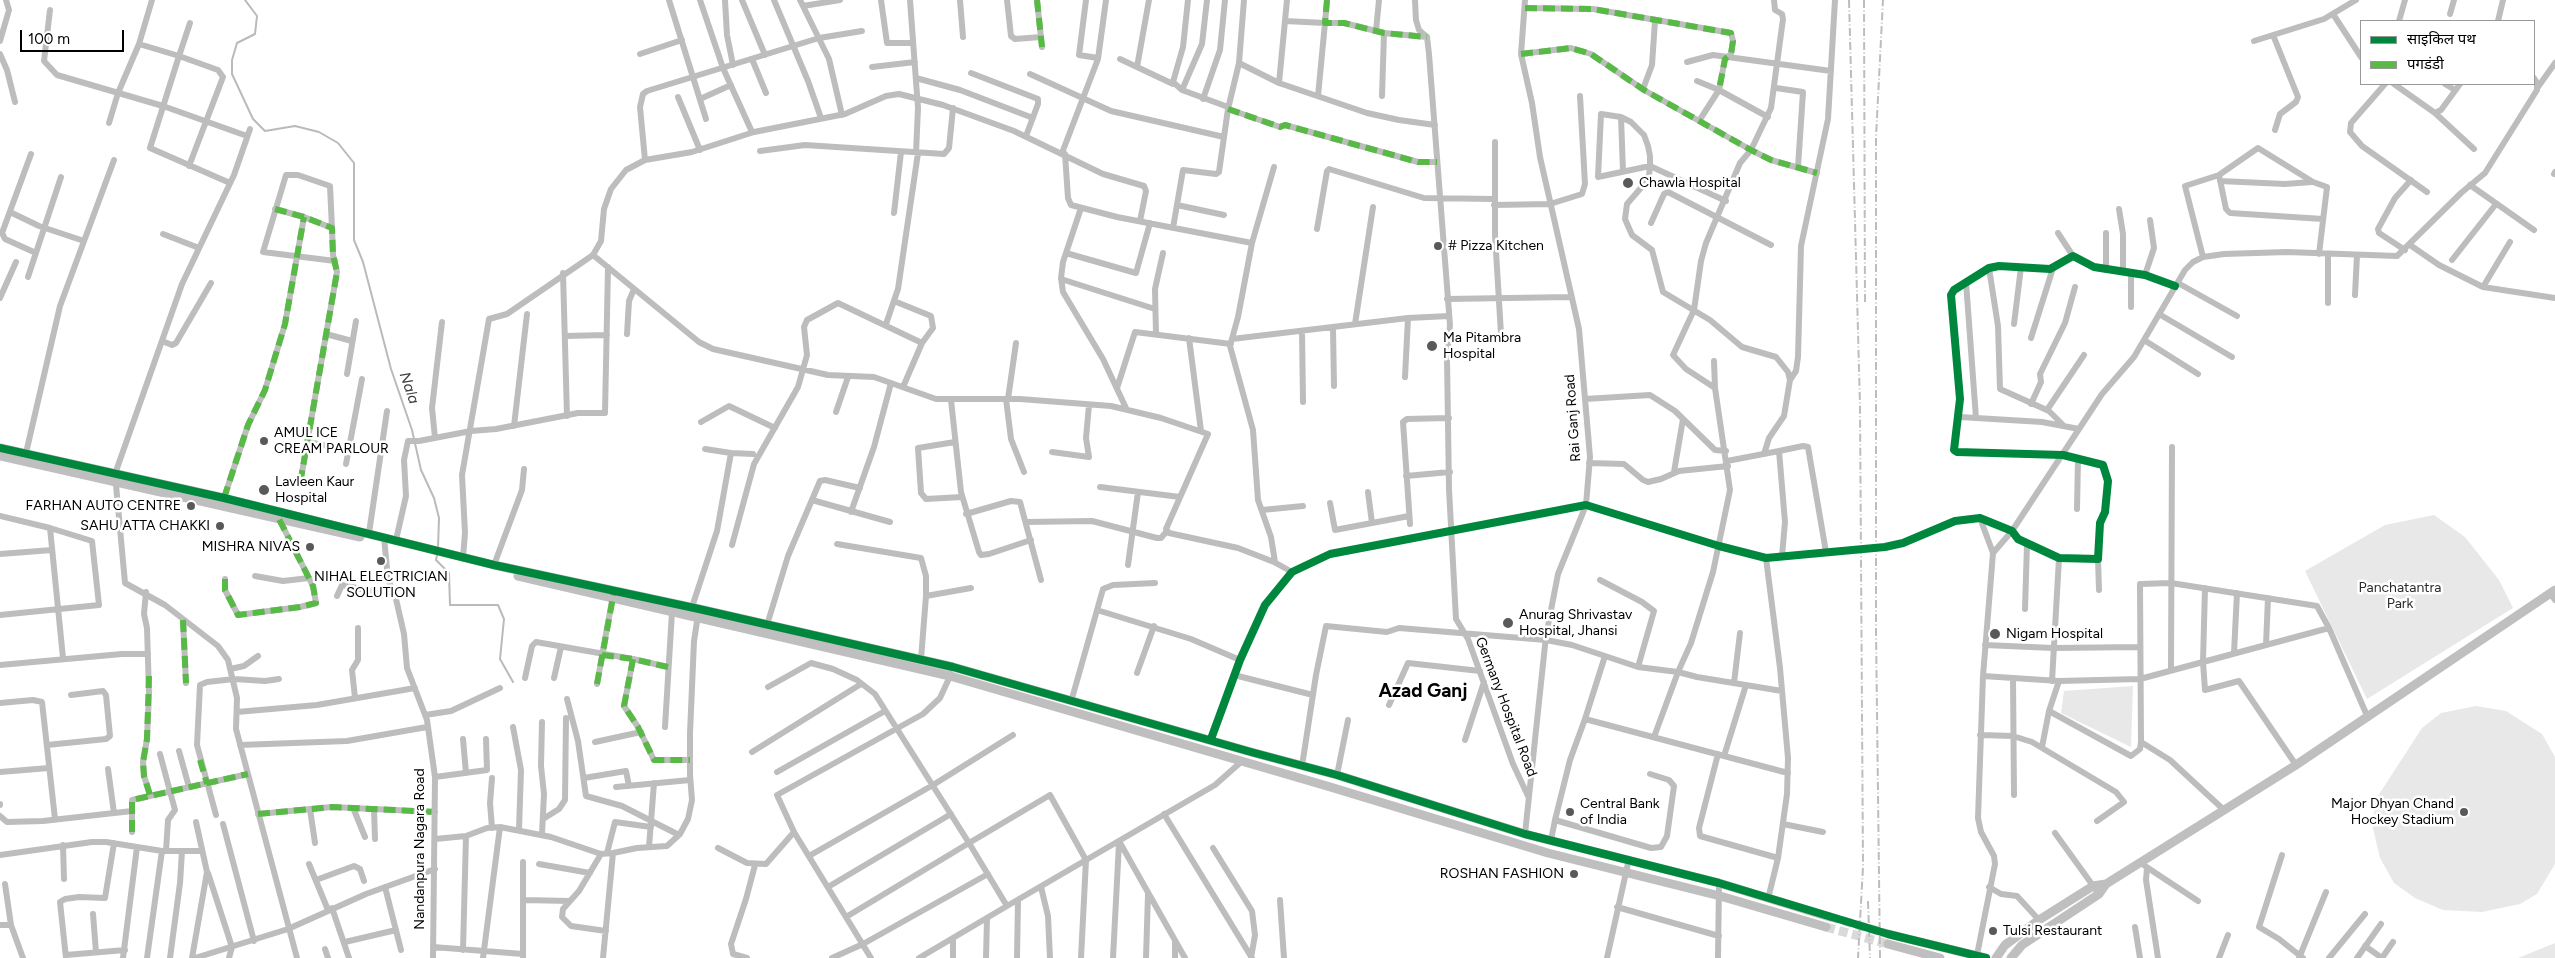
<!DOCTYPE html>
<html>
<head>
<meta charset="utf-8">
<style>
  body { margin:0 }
  #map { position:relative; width:2555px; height:958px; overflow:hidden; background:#fff; font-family:Figtree,"Noto Sans Devanagari",sans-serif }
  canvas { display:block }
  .legend { position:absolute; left:2360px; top:20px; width:175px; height:65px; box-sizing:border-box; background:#fff; border:1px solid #999; margin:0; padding:6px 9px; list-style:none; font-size:15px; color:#000 }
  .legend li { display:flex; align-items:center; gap:10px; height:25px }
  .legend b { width:25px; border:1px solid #999 }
  .scale { position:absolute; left:20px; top:30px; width:104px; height:22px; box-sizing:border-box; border:2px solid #000; border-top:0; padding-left:6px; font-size:15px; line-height:18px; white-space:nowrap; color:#000; -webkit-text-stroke:4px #fff; paint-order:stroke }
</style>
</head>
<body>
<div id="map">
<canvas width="2555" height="958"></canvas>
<ul class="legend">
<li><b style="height:6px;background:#00873e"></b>साइकिल पथ</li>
<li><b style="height:6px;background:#58b947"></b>पगडंडी</li>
</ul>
<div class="scale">100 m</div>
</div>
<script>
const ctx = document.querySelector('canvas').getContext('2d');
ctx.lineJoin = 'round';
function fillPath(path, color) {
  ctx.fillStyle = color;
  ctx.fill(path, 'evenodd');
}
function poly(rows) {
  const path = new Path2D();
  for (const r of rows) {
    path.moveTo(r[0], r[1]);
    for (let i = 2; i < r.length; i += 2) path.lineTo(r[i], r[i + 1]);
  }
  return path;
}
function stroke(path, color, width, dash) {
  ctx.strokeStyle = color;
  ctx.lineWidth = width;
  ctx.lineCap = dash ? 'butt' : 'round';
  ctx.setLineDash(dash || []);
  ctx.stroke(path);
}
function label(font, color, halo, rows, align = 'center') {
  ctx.font = font + ' Figtree,sans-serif';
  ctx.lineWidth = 5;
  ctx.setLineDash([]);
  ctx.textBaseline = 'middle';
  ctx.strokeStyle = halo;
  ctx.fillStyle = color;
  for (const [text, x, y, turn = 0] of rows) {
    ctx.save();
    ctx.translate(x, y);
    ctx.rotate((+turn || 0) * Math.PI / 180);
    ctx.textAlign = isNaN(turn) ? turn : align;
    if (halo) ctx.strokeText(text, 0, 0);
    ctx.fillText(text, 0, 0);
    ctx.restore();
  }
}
fillPath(poly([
  [2434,515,2465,537,2499,580,2513,608,2367,699,2305,571,2385,525],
  [2133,686,2131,747,2061,713,2064,691],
  [2476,706,2506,711,2542,734,2555,757,2555,864,2537,894,2520,904,2482,912,2443,910,2415,898,2394,883,2380,858,2372,824,2376,799,2422,728,2441,713],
  [2555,943,2555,958,2518,958]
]), '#e8e8e8');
stroke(poly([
  [245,0,257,16,255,34,237,43,232,60,232,74,253,119,265,131,295,126,319,132,338,143,354,163,354,240,363,262,391,369,412,430,421,470,434,498,439,518,438,548],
  [437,555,436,560,449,573,450,605,498,605,504,619,500,659,513,682]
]), '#bababa', 2);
stroke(poly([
  [1851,550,1885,547]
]), '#d9d9d9', 6, [6, 3]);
stroke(poly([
  [1830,917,1888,934],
  [1826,927,1888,944]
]), '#d9d9d9', 9, [9, 4.5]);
stroke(poly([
  [669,0,706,119],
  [700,0,723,68,752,132],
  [725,0,727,35,733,65],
  [742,0,765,55],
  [774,0,808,81,821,118],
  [800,0,829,59,842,115],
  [881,0,887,43,913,43],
  [910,0,918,108,916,153],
  [960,0,963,37],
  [1007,0,1011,36,1015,39,1041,37],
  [1037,0,1042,47],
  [1086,0,1079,55,1098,58],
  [1188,0,1183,47,1173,82,1182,90,1228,107],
  [1287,0,1279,83,1367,113,1399,120,1435,125],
  [1327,0,1325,23,1344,23,1384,33,1427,37],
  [1415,0,1416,20,1419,30,1427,37,1429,54,1450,325,1447,358,1449,489,1456,619,1468,639,1513,764,1528,796],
  [1774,0,1775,10,1782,14,1783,19,1771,108,1751,150,1740,163,1706,243,1701,261,1694,310,1673,355,1686,369,1715,388,1730,490,1713,572,1691,643,1678,672,1697,677,1782,691],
  [803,6,840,0],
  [1525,8,1593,9,1731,33,1733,41,1731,54,1725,59,1719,90,1699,121],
  [50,10,44,61,57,75,163,106,247,136],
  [2333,14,2361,57],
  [2450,14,2454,0],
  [1285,21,1325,23,1318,96],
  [2399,21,2405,0],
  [2498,21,2503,0],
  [1376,31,1379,0],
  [2273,35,2298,97,2296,102,2280,114,2275,130],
  [0,41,9,10,6,0],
  [2254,41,2324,19,2356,0],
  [139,44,152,0],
  [0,54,7,70,15,102],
  [640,54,682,40],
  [1521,54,1571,48,1591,54,1644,90,1751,150,1771,160,1817,173],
  [752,59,766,93],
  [1120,59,1173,84],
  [1687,62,1713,55,1831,71],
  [1239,63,1279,83],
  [872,67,915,62],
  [1137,67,1149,0],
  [971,73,1038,99,1038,104,1026,136],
  [1030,74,1111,111,1224,137],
  [916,78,960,90,1033,118],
  [1697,81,1719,90,1768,117],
  [2385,84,2351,123,2350,132,2362,146,2427,192],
  [2394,84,2435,113,2441,110,2460,84],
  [2445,84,2455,90],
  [2538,87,2555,63],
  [1776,88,1803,92,1798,167],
  [1643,89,1652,65,1655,21],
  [1182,90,1202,44,1207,0],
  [1382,96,1384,33],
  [678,97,700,150],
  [700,99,731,85],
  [1203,99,1220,50,1225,0],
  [1228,109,1280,127,1285,125,1418,162,1437,162],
  [2435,113,2474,149],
  [1621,117,1623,171],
  [109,123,118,93,139,44,179,56,150,148,230,183],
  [250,129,234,175,182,284,115,474,125,583,165,605,218,646,228,660,237,698,236,729,297,958],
  [1495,142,1495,235,1501,334],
  [760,151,805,145,944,154,949,148,953,108],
  [1062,153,1098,59,1106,0],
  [31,154,2,233,5,239,36,253],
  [1065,154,1068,198,1071,205,1117,217,1252,243],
  [645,160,640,107,643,94,647,91,819,38,862,31],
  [189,166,223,77,218,70,179,56,190,23],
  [1274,167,1252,243,1238,317,1230,346,1253,430,1258,500,1271,537,1275,562],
  [2554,174,2555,172],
  [2219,175,2226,209,2230,213,2323,219],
  [2220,181,2285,184,2312,182],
  [2470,185,2534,230],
  [1726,201,1650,166,1598,177,1601,114,1621,117,1631,122,1644,135,1648,146,1650,156,1650,166,1649,175,1646,182,1627,204,1625,219,1632,235,1652,250,1663,292,1710,320,1742,347,1776,357,1788,372,1790,380,1784,416,1769,438,1764,454],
  [1177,205,1224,215],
  [1494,205,1550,204,1582,194,1585,184,1580,96],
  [1081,208,1063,262,1061,278,1063,292,1103,359,1126,408],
  [275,209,304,217,332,228,333,255,337,272,301,478],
  [2119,209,2123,234,2123,272],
  [10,212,39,226,84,241],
  [894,213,901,152],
  [1651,223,1664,194,1668,192,1771,245],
  [332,228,330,186,298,175,286,175,263,252,335,261],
  [1173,228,1183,170,1216,174,1219,172,1228,109,1239,63,1244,0],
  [1317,229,1327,171,1329,169,1424,198,1495,199],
  [2058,233,2073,256],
  [2106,233,2106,270],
  [163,234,199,248],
  [2410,245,2439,265,2483,287,2555,298],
  [2405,250,2379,233,2378,229,2395,198,2411,180],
  [1066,253,1136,273,1150,223],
  [2328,254,2328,303],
  [593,255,699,342,713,349,828,375,874,377,936,399,1020,399,1111,406,1161,418,1208,434,1166,529,1169,533,1238,548,1274,562,1292,572],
  [2203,257,2185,186,2219,175,2258,148,2313,182,2327,187,2319,254],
  [2452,260,2496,204],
  [1989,268,1998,326,2000,389,2049,411,2063,425],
  [563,273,567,416],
  [2131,273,2131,307],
  [2145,275,2154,248,2150,220],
  [28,277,61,177],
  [1061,279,1155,309],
  [1966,282,1976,418],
  [2178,283,2237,316],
  [2483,287,2510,242],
  [2355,295,2357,255],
  [0,298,16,262],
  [1447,299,1571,297],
  [894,301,931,316,933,328,922,343],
  [2159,314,2232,357],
  [886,324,898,289,918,153],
  [1355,324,1373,207],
  [2014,324,2021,267],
  [1333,327,1334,386],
  [1302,331,1303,402],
  [326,334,352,341],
  [627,334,629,301,634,289],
  [1156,334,1155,289,1163,253],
  [565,336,607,335],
  [1189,338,1201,431],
  [2031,338,2053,268],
  [1232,339,1408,318,1449,316],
  [2144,340,2198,374],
  [162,341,172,345,176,343,211,283],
  [1714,361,1715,388],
  [347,374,356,321],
  [1405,377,1408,318],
  [1790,380,1796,371,1798,357,1801,246,1828,119,1835,0],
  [1117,388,1135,332,1231,344],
  [1006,399,1011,439,1024,472],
  [1008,399,1016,343],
  [1585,399,1650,395,1675,411,1715,450,1726,451],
  [951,400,961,492,979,552,981,555,989,554,1031,540],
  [2031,404,2041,382,2040,374,2065,323,2075,287],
  [2047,410,2084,355],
  [836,412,848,377],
  [1960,417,2042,422,2079,429],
  [701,422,729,406,775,428],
  [514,426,527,314],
  [435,438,432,408,442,322],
  [308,442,349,450],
  [955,442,918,448,921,493,926,499,962,497],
  [705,449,731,453],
  [1779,451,1803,446,1808,447,1826,552],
  [1052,452,1089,457,1086,438,1089,405],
  [26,453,60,306,114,160],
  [1727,461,1779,451,1785,522,1782,556],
  [1589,463,1624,464,1643,480,1648,482,1661,479,1679,471,1728,466],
  [346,464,362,379],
  [1674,472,1683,419],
  [1406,476,1450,472],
  [1100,487,1180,497],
  [1368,492,1372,523],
  [224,498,248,425,265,390,285,324,304,217],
  [812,500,890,522],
  [1330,503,1335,530,1409,516],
  [2077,509,2078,459],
  [1262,510,1303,506],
  [851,512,874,447,891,383],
  [966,514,1011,501,1020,502,1041,580],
  [0,516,50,528,63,658],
  [1980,518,1993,553],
  [1026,522,1092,521,1157,538,1161,538,1167,531],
  [1410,524,1403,422,1407,419,1449,418],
  [369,533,387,411],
  [384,537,388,579,396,599,404,634,407,668,427,720,435,777,433,958],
  [396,540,406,496,404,460,408,441,419,441,471,431,496,429,578,413,605,413,608,267],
  [837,544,921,558,926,576,926,596,921,659],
  [732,545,754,464,798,387,807,355,804,327,807,320,838,303,922,343,903,387],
  [1885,547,1903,543,1955,521,1980,518,2012,531,2018,539,2059,558,2098,559,2100,523,2105,512,2108,481,2103,465,2063,455,1957,452,1954,450,1960,399,1951,295,1954,290,1989,268,1999,266,2050,269,2073,256,2094,267,2145,275,2175,286],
  [0,554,52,550],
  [463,558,465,533,462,475,489,319,507,314,593,255,601,241,604,209,611,189,626,170,645,160,692,152,754,132,845,114,886,96,899,94,943,105,1014,131,1103,174,1144,186,1146,191,1140,221],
  [1766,558,1780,668,1788,758,1787,794,1778,858,1768,899],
  [2098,559,2099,590],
  [494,565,522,490,524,469],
  [1128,565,1138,492],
  [255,576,283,581,309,578],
  [225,579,225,590,238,615,300,607,316,603,313,586,279,519],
  [1600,580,1642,602,1654,611,1638,667],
  [2205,588,2203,662,2205,690,2239,681,2296,765],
  [146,592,144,614,147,628,149,693,147,739,143,762,144,776,150,795],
  [2550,593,2555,600],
  [337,596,342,585,376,592,393,592],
  [926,596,971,588],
  [692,607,717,531,731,453,753,454],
  [2025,609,2027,544],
  [1097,610,1191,639,1240,660],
  [0,615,99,605,92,541,50,528],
  [183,620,186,683],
  [767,625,788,556,820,481,825,480,860,488],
  [1985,645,2053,648,2140,647],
  [2266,645,2268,598],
  [2234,653,2237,593],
  [0,665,122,654,148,654],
  [668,667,633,659,624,706,638,727,654,760,690,760],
  [230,669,244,666,258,656],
  [2171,670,2172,447],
  [1137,673,1154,626],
  [1234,675,1313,695],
  [525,678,532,646,536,642,633,659],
  [554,678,561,647],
  [2013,678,2014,795],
  [2052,681,2059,558],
  [2059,681,2049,711,2131,756,2140,749,2141,742,2140,584,2171,583,2317,606,2329,628],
  [1734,683,1740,633],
  [597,684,613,595],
  [768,687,811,663,833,669,857,680,875,694,969,843,846,917],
  [355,698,352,670,358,660,358,628],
  [567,699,578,741,586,796,622,806,679,835],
  [1071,702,1103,589,1113,585,1155,583],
  [0,703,33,700,42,702,55,819],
  [1389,705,1408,663,1480,671],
  [237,712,317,705,415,688],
  [425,715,451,711,500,688],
  [2368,718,2329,628,2140,679,2059,681,1983,676,1993,553,2012,531,2102,394,2134,357,2185,270,2193,262,2203,257,2224,254,2287,252,2397,256,2461,193,2485,173,2537,90,2537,83,2534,78],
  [1585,719,1570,760,1555,820,1651,848,1661,847,1667,836,1674,786,1669,780,1650,774],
  [542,722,541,766,544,794,542,834],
  [513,727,521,770,519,830],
  [665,727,672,612],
  [1980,735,2013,736,2032,742,2116,792,2124,802,2097,821],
  [1654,737,1678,672,1638,667,1605,656,1585,719,1788,773],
  [463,739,466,773],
  [1211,739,1240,660,1265,605,1292,572,1330,554,1586,505,1719,546,1766,558,1851,550],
  [1465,740,1484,682],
  [595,742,641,732],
  [2141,742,2170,760,2224,810],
  [47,745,106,739,110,736,106,695,103,691,71,695],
  [240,745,347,741,427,727],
  [2042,747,2049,711],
  [179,751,189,787],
  [752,752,861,684],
  [160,754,175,810,168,820,166,851],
  [1718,754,1699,828,1700,836,1778,858],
  [1724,756,1746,685],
  [1302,766,1316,675,1326,626,1387,632,1399,628,1546,640,1572,645,1605,656],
  [108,769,114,813],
  [0,772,49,768],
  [777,772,885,711],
  [1337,775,1348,720],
  [435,777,487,770,486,739],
  [492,778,490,803,492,828],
  [584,778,626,771,629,786],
  [616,787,690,780],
  [0,804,0,805],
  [310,809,315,843],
  [374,809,375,839],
  [354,810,365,837],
  [258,814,332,807,435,812],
  [1164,814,1252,958],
  [216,815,197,745,200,685,207,682,234,679,265,681,279,679],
  [0,816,7,822,43,821,132,811],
  [543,819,559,809,565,800,566,718],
  [223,824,254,941],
  [1783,824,1823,832],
  [132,832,132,800,248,774],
  [2055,833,2099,894],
  [1525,834,1546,636,1558,574,1586,505,1590,457,1579,329,1540,157,1532,103,1521,54,1525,0],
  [435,839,466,836,487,828,500,827,551,837,601,854,613,853],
  [1551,840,1555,820],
  [1119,841,1185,958],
  [63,845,64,879],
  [649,847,654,783],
  [718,848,747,863,766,864,794,832],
  [1213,848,1252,911,1255,935,1251,958],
  [607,853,615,822,651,827],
  [601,854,579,891,563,909,562,917,571,926,606,931],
  [0,855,92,842,106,842,162,851,202,851],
  [2282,855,2259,927,2279,939,2303,958],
  [809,856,933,785,1013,735],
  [1086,860,1007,906,969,843,1050,795,1086,860,1215,785,1241,762],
  [309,864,328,910],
  [539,864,590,873],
  [2145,866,2198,901],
  [2147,868,2146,880,2158,958],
  [208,873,232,947,229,958],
  [316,880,354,866,360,869,364,881],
  [5,884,11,925],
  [385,887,401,950],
  [828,887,951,814],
  [1041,887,1048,916,1050,958],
  [1989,887,2001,894,2017,896,2039,920],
  [523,900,570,901],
  [1280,900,1284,958],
  [1617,907,1719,936],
  [332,908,349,958],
  [93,914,96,952],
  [0,925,11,925,23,958],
  [2135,927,2140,958],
  [953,939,953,958],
  [345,942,396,930],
  [2365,946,2382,958,2393,942],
  [433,947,523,954],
  [325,949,328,958],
  [463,950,466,836],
  [66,955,125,950],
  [1977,955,1995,864,1994,856,1981,832,1978,818,1983,676],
  [66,958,60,902,65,899,79,897,105,898,114,843],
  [123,958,137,847],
  [147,958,162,851],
  [170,958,180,883,182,851],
  [192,958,207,872,196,822],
  [195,958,288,929,366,894,435,869],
  [483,958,500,827],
  [523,958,523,862],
  [603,958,613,853,637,848,667,846,680,834,688,819,692,800,690,775,690,733,694,641,698,615],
  [747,958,733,954,731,944,746,899,755,865],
  [832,958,863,944,988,874],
  [871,958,794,832,777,795,923,714,940,698,951,674],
  [919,958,1007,906],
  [986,958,987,918],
  [1017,958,1018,900],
  [1081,958,1086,860],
  [1113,958,1119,843],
  [1146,958,1148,894],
  [1175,958,1175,942],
  [1607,958,1629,859],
  [1718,958,1719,883],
  [2219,958,2228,935],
  [2299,958,2326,892],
  [2329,958,2365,914],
  [2357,958,2381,924]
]), '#bdbdbd', 6);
stroke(poly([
  [0,448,224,498,494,565,699,609,953,667,1251,752,1337,775,1525,834,1719,883,1830,917],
  [0,456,360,537],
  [518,576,950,676,1327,786,1548,853,1720,896,1826,927],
  [1888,934,1986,958],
  [1888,944,1940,958],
  [1996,958,2005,945,2039,920,2093,886,2106,884],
  [2011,958,2022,945,2099,894,2106,884,2296,765,2555,590]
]), '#bfbfbf', 9);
stroke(poly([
  [1849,0,1860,405,1863,867,1858,958],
  [1864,0,1865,303],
  [1868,901,1870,958],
  [1880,958,1876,630,1876,137,1883,0]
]), '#bdbdbd', 2, [8, 2.5, 1, 2.5]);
stroke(poly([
  [1037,0,1042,47],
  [1327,0,1325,23,1344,23,1384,33,1427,37],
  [1525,8,1593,9,1731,33,1733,41,1731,54,1725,59,1719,90],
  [1521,54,1571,48,1591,54,1644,90,1751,150,1771,160,1817,173],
  [1228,109,1280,127,1285,125,1418,162,1437,162],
  [275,209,304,217,332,228,333,255,337,272,301,478],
  [224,498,248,425,265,390,285,324,304,217],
  [225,579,225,590,238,615,300,607,316,603,313,586,279,519],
  [183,620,186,683],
  [602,655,633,659],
  [668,667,633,659,624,706,638,727,654,760,690,760],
  [149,676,147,739,143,762,144,776,150,795],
  [597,684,614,592],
  [200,760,207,784],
  [258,814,332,807,435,812],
  [132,832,132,800,248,774]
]), '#58b947', 6, [12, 6]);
stroke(poly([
  [0,448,224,498,494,565,699,609,953,667,1251,752,1337,775,1525,834,1719,883,1888,934,1986,958],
  [1211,739,1240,660,1265,605,1292,572,1330,554,1586,505,1719,546,1766,558,1885,547,1903,543,1955,521,1980,518,2012,531,2018,539,2059,558,2098,559,2100,523,2105,512,2108,481,2103,465,2063,455,1957,452,1954,450,1960,399,1951,295,1954,290,1989,268,1999,266,2050,269,2073,256,2094,267,2145,275,2175,286]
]), '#00873e', 8);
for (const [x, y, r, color] of [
  [1628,183,6,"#595959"],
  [1438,246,5,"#595959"],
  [1432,346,6,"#595959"],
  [264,441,5,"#595959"],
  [264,490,6,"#595959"],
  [191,506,5,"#595959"],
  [220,526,5,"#595959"],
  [310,547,5,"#595959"],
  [381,561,5,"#595959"],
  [1508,623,6,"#595959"],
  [1995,634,6,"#595959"],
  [1570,812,5,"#595959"],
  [2464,812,5,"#595959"],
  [1574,874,5,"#595959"],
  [1993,931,5,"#595959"]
]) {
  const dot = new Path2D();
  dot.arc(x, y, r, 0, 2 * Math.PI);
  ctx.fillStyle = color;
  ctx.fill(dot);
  stroke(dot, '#fff', 2);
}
label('14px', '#000', '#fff', [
  ["Chawla Hospital",1639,183],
  ["# Pizza Kitchen",1448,246],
  ["Ma Pitambra",1443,338],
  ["Hospital",1443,354],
  ["AMUL ICE",274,433],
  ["CREAM PARLOUR",274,449],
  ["Lavleen Kaur",275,482],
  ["Hospital",275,498],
  ["FARHAN AUTO CENTRE",181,506,"right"],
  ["SAHU ATTA CHAKKI",210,526,"right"],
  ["MISHRA NIVAS",300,547,"right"],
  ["NIHAL ELECTRICIAN",381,577,"center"],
  ["SOLUTION",381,593,"center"],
  ["Anurag Shrivastav",1519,615],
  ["Hospital, Jhansi",1519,631],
  ["Nigam Hospital",2006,634],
  ["Central Bank",1580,804],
  ["of India",1580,820],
  ["Major Dhyan Chand",2454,804,"right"],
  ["Hockey Stadium",2454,820,"right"],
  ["ROSHAN FASHION",1564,874,"right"],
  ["Tulsi Restaurant",2003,931]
], 'left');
label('14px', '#000', '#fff', [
  ["Rai Ganj Road",1573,418,-94],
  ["Germany Hospital Road",1506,707,69],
  ["Nandanpura Nagara Road",420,849,-90]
]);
label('14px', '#2c2c2c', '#fff', [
  ["Panchatantra",2400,588],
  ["Park",2400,604]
]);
label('italic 15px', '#3d3d3d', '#fff', [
  ["Nala",409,388,71]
]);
label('bold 19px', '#000', '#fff', [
  ["Azad Ganj",1423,691]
]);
</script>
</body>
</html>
